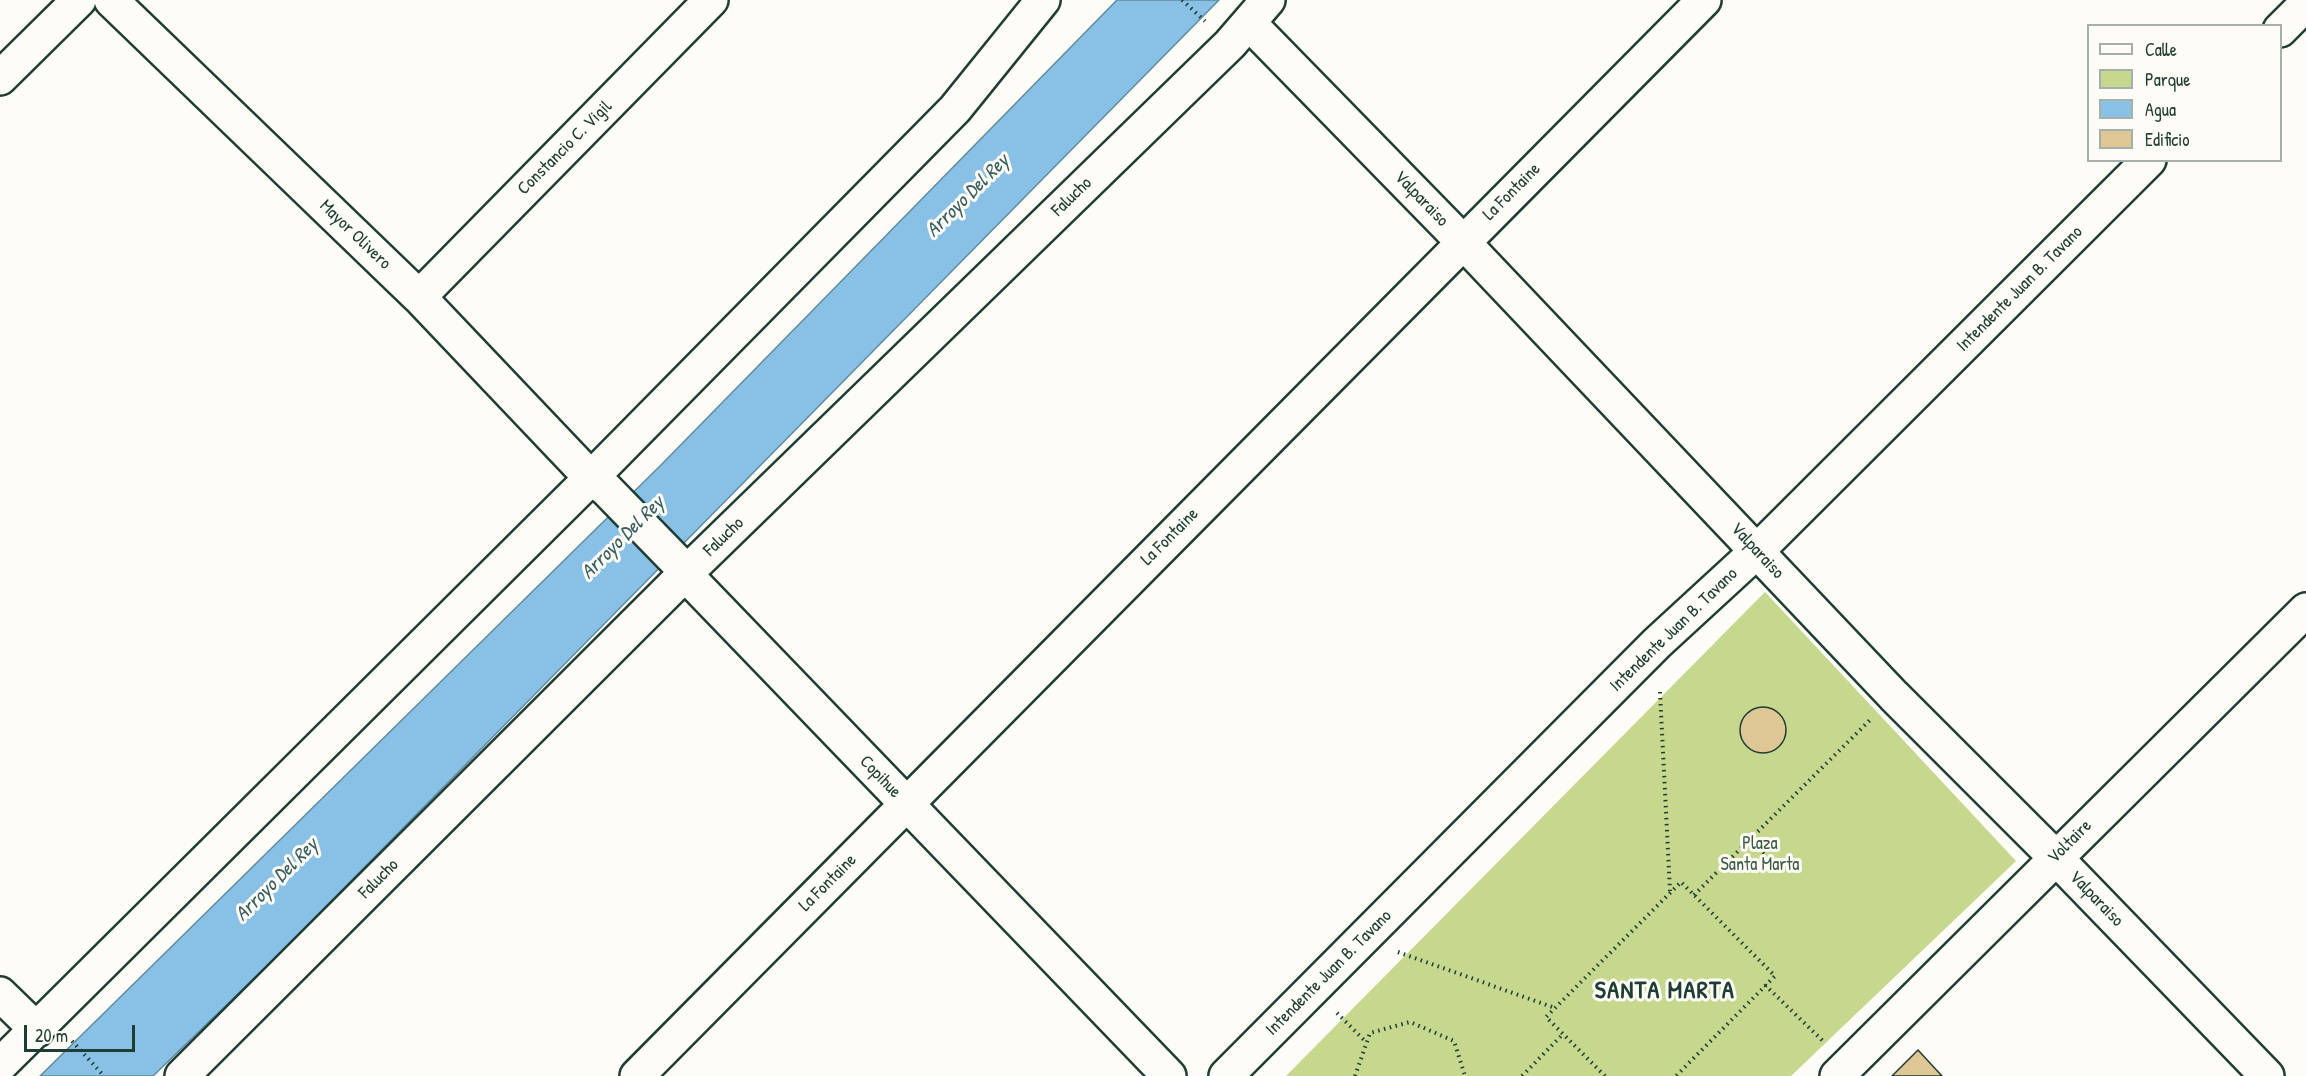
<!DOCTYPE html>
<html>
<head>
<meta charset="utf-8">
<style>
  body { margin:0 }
  #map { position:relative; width:2306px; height:1076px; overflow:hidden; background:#fdfcf7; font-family:"Patrick Hand",sans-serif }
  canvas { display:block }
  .legend { position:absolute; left:2087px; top:24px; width:195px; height:138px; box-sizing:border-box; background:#fdfcf7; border:2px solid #a4b0a9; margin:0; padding:8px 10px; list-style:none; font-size:18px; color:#1f3d34 }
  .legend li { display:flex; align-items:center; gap:12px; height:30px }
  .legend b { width:30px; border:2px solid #a4b0a9 }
  .scale { position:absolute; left:24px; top:1025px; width:111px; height:27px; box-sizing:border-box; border:3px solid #1f3d34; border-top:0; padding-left:8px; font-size:18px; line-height:21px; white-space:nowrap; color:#1f3d34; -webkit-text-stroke:4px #fdfcf7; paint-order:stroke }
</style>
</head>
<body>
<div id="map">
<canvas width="2306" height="1076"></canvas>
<ul class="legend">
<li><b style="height:8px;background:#fdfcf7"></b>Calle</li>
<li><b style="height:16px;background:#c5d88d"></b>Parque</li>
<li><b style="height:16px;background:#88c0e6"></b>Agua</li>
<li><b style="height:16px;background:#dfc695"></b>Edificio</li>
</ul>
<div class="scale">20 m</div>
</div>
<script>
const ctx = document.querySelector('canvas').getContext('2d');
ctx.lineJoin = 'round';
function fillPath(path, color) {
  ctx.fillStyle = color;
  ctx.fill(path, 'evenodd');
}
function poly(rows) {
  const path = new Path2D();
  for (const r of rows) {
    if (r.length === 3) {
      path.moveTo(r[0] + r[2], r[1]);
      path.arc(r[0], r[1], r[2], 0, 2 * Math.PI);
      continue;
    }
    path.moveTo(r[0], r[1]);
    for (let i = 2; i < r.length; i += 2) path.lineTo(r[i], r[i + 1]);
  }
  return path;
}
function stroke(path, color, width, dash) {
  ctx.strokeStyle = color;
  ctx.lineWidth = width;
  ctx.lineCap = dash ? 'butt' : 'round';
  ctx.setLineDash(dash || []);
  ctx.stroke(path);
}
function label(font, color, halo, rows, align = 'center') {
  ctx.font = font + ' "Patrick Hand",sans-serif';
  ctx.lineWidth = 6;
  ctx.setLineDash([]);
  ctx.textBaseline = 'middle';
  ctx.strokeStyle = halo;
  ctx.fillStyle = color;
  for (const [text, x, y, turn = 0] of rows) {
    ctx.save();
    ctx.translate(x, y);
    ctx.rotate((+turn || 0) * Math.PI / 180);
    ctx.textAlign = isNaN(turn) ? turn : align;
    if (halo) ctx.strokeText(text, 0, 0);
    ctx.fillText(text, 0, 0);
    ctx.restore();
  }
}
fillPath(poly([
  [1765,592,2016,861,1791,1076,1286,1076]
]), '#c5d88d');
const water = poly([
  [1117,0,1219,0,279,954,153,1076,40,1076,661,465,1117,0]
]);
fillPath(water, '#88c0e6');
stroke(water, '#5e8c9f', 1.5);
const building = poly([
  [1763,730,23],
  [1918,1050,1942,1076,1892,1076,1918,1050]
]);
fillPath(building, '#dfc695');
stroke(building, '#1f3d34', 1.5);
const street = poly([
  [111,0,419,297,591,478,606,489,679,564,685,574,1169,1076],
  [1249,23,1463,242,1894,696,2055,857,2267,1076],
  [2280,30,2306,4],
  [0,78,79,0],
  [419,297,711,0],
  [0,994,37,1030],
  [0,1065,591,478,955,109,1043,0],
  [182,1076,685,574,1230,44,1268,0],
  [637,1076,1704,0],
  [1226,1076,1657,643,1757,551,2149,160],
  [1837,1076,2306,610]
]);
stroke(street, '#1f3d34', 38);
stroke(poly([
  [1182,0,1205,21],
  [1660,692,1670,891],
  [1750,840,1782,872],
  [1694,895,1870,720],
  [1398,952,1555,1008],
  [1765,985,1823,1041],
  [1337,1013,1366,1042],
  [72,1041,104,1076],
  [1355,1076,1370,1033,1410,1022,1454,1041,1465,1076],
  [1522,1076,1563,1034],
  [1605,1076,1546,1017,1681,882,1775,976,1676,1076]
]), '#1f3d34', 4, [1.5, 4.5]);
stroke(street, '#fdfcf7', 33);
label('18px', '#1f3d34', '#fdfcf7', [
  ["Constancio C. Vigil",565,148,-45],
  ["La Fontaine",1512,192,-45],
  ["Falucho",1072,197,-44],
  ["Valparaiso",1421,199,46],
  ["Mayor Olivero",355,235,44],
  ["Intendente Juan B. Tavano",2020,289,-45],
  ["Falucho",724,537,-44],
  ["La Fontaine",1170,537,-45],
  ["Valparaiso",1757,551,47],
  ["Intendente Juan B. Tavano",1674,630,-44],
  ["Copihue",880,777,46],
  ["Voltaire",2070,842,-45],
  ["Falucho",379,879,-45],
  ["La Fontaine",828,883,-45],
  ["Valparaiso",2096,899,46],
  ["Intendente Juan B. Tavano",1329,973,-45]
]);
label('18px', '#405c46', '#fdfcf7', [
  ["Plaza",1760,844],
  ["Santa Marta",1760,865]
]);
label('italic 20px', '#395e60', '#fdfcf7', [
  ["Arroyo Del Rey",968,196,-45],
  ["Arroyo Del Rey",623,538,-45],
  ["Arroyo Del Rey",277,880,-45]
]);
ctx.letterSpacing = '1.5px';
label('bold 24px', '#1f3d34', '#fdfcf7', [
  ["SANTA MARTA",1665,992]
]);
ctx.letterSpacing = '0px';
</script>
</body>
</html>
